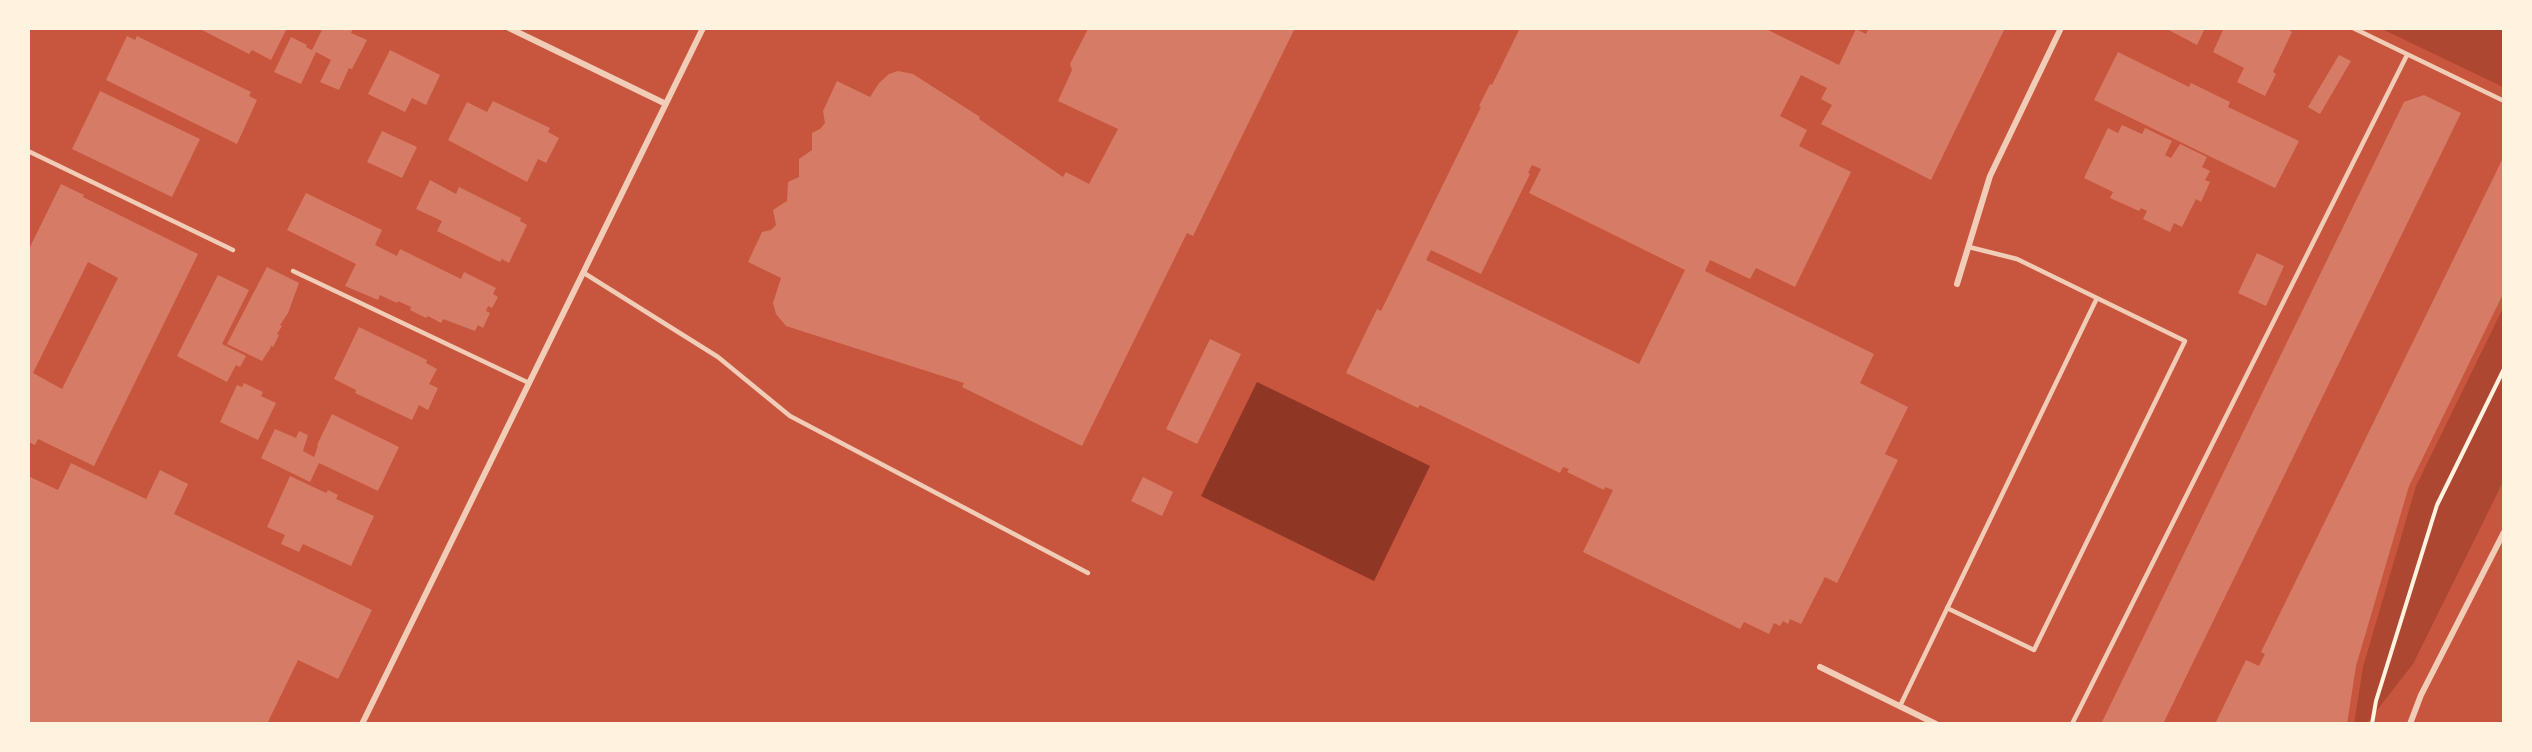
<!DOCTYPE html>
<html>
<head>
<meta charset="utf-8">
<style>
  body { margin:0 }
  #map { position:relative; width:2532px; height:752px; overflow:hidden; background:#c8553d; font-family:Cabin,sans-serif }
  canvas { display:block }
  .frame { position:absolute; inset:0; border:30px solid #fff3e0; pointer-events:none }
</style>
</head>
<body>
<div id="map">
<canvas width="2532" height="752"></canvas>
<div class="frame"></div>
</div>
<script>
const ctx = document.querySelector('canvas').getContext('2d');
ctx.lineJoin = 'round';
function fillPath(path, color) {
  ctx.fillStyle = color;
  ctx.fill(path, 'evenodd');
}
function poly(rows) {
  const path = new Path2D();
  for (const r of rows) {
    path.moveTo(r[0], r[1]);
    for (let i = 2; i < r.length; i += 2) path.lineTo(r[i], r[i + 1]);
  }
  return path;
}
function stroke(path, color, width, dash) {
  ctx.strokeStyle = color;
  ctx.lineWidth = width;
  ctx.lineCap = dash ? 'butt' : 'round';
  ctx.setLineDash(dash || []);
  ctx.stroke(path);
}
fillPath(poly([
  [2382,29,2503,29,2503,87],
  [2503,308,2503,482,2413,664,2367,723,2354,724,2363,667,2416,486]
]), '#ae4732');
fillPath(poly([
  [1257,382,1430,466,1374,581,1201,496]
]), '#8f3625');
fillPath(poly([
  [198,28,287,28,271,60,252,50,249,54],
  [323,28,353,28,351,33,367,40,352,69,349,68,339,90,320,82,331,60,316,52,301,84,274,72,291,37,307,45,306,47,312,50],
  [1291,28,1294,30,1193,236,1187,233,1082,446,962,387,964,383,786,326,776,314,773,303,781,278,748,262,762,232,771,230,776,225,773,210,787,201,788,182,799,177,799,159,812,150,812,133,820,129,825,123,823,111,837,81,870,97,879,83,889,74,898,71,913,74,980,117,979,119,1063,177,1066,172,1089,184,1118,129,1058,101,1072,70,1070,64,1088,29],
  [1520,28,1764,28,1839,65,1856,29,1866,34,1869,28,2005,28,1931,180,1821,124,1832,105,1821,99,1827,88,1801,75,1780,116,1807,130,1799,146,1851,172,1795,287,1756,268,1750,279,1710,260,1705,271,1874,354,1860,383,1908,407,1885,454,1898,460,1837,583,1825,577,1801,624,1790,619,1788,624,1783,621,1780,626,1774,623,1769,634,1744,622,1740,629,1583,552,1613,490,1605,487,1604,490,1567,472,1569,469,1563,467,1560,473,1420,405,1418,408,1346,373,1377,309,1381,311,1481,107,1479,106,1490,84,1492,85],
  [1532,165,1541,169,1529,193,1685,270,1639,364,1426,260,1431,250,1481,274,1530,174,1528,173],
  [2165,28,2205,28,2197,45],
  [2224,28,2286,28,2292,32,2273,72,2276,74,2265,96,2237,82,2244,68,2213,52],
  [127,36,135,40,137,36,251,92,249,96,257,100,237,144,106,80],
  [390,50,440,75,426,105,412,98,405,112,368,94],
  [2118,52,2189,87,2191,83,2230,102,2228,107,2299,141,2275,188,2094,100],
  [2339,55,2351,61,2320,114,2308,107],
  [100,91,200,139,172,197,72,149],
  [2424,95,2461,113,2163,724,2101,724,2404,102],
  [493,101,550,128,548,132,559,138,546,163,538,159,527,182,448,140,467,102,487,112],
  [2122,125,2142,134,2145,128,2172,141,2165,155,2171,158,2180,144,2207,157,2202,167,2210,171,2205,180,2210,182,2201,202,2196,199,2182,227,2174,223,2170,232,2143,219,2147,211,2141,208,2139,211,2110,198,2113,192,2084,178,2108,128,2118,133],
  [382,131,417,147,402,178,367,162],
  [2504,156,2504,292,2409,486,2356,666,2347,724,2215,724,2246,660,2259,666,2265,654,2261,652],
  [430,180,456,194,459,187,521,218,520,221,527,225,509,263,502,259,500,262,437,231,442,221,416,209],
  [61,184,84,195,83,197,198,254,94,466,38,439,35,445,28,442,28,251],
  [88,262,118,278,62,389,33,373],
  [306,193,382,230,375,245,397,256,400,249,461,279,464,272,496,288,493,294,498,297,492,308,488,306,486,311,490,313,483,328,478,325,475,331,443,319,441,323,428,316,426,318,410,310,411,307,398,301,397,303,380,295,378,300,345,286,356,264,287,230],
  [2257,253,2284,266,2266,306,2238,293],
  [267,267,299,283,288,313,280,325,282,326,277,334,279,335,273,347,270,345,271,347,262,361,227,344],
  [218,275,249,290,222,344,246,356,240,367,236,365,227,382,177,356],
  [359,327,427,360,426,363,437,369,429,384,438,388,428,410,419,405,412,420,355,393,356,390,334,379],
  [1210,339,1241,354,1197,444,1166,429],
  [244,383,263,392,261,396,276,403,258,440,220,422,237,385,242,387],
  [332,414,399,447,378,491,319,463,310,482,261,458,275,429,296,438,299,431,308,435,303,451,314,457,318,446,317,445],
  [71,463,146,499,160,470,188,484,174,514,372,610,338,679,298,660,267,724,28,724,28,476,58,490],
  [290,476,326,493,328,490,338,495,336,499,374,516,351,566,303,544,299,552,281,544,285,535,267,527],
  [1143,477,1173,492,1162,516,1131,501]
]), '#d67c66');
stroke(poly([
  [2372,724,2376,701,2437,505,2504,369]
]), '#fff3e0', 4);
stroke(poly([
  [2353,28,2504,101],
  [28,151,233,250],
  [293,271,529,383],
  [584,273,718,357,790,416,1088,573],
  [1947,608,2034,650,2185,341,2017,259,1969,247],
  [1900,706,2097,298],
  [2072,724,2407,55]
]), '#f1ccb7', 4.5);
stroke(poly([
  [509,28,666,104],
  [1957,284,1990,176,2061,28],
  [1820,667,1936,724],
  [362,724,703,28],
  [2410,724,2421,695,2504,532]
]), '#f1ccb7', 6);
</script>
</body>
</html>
